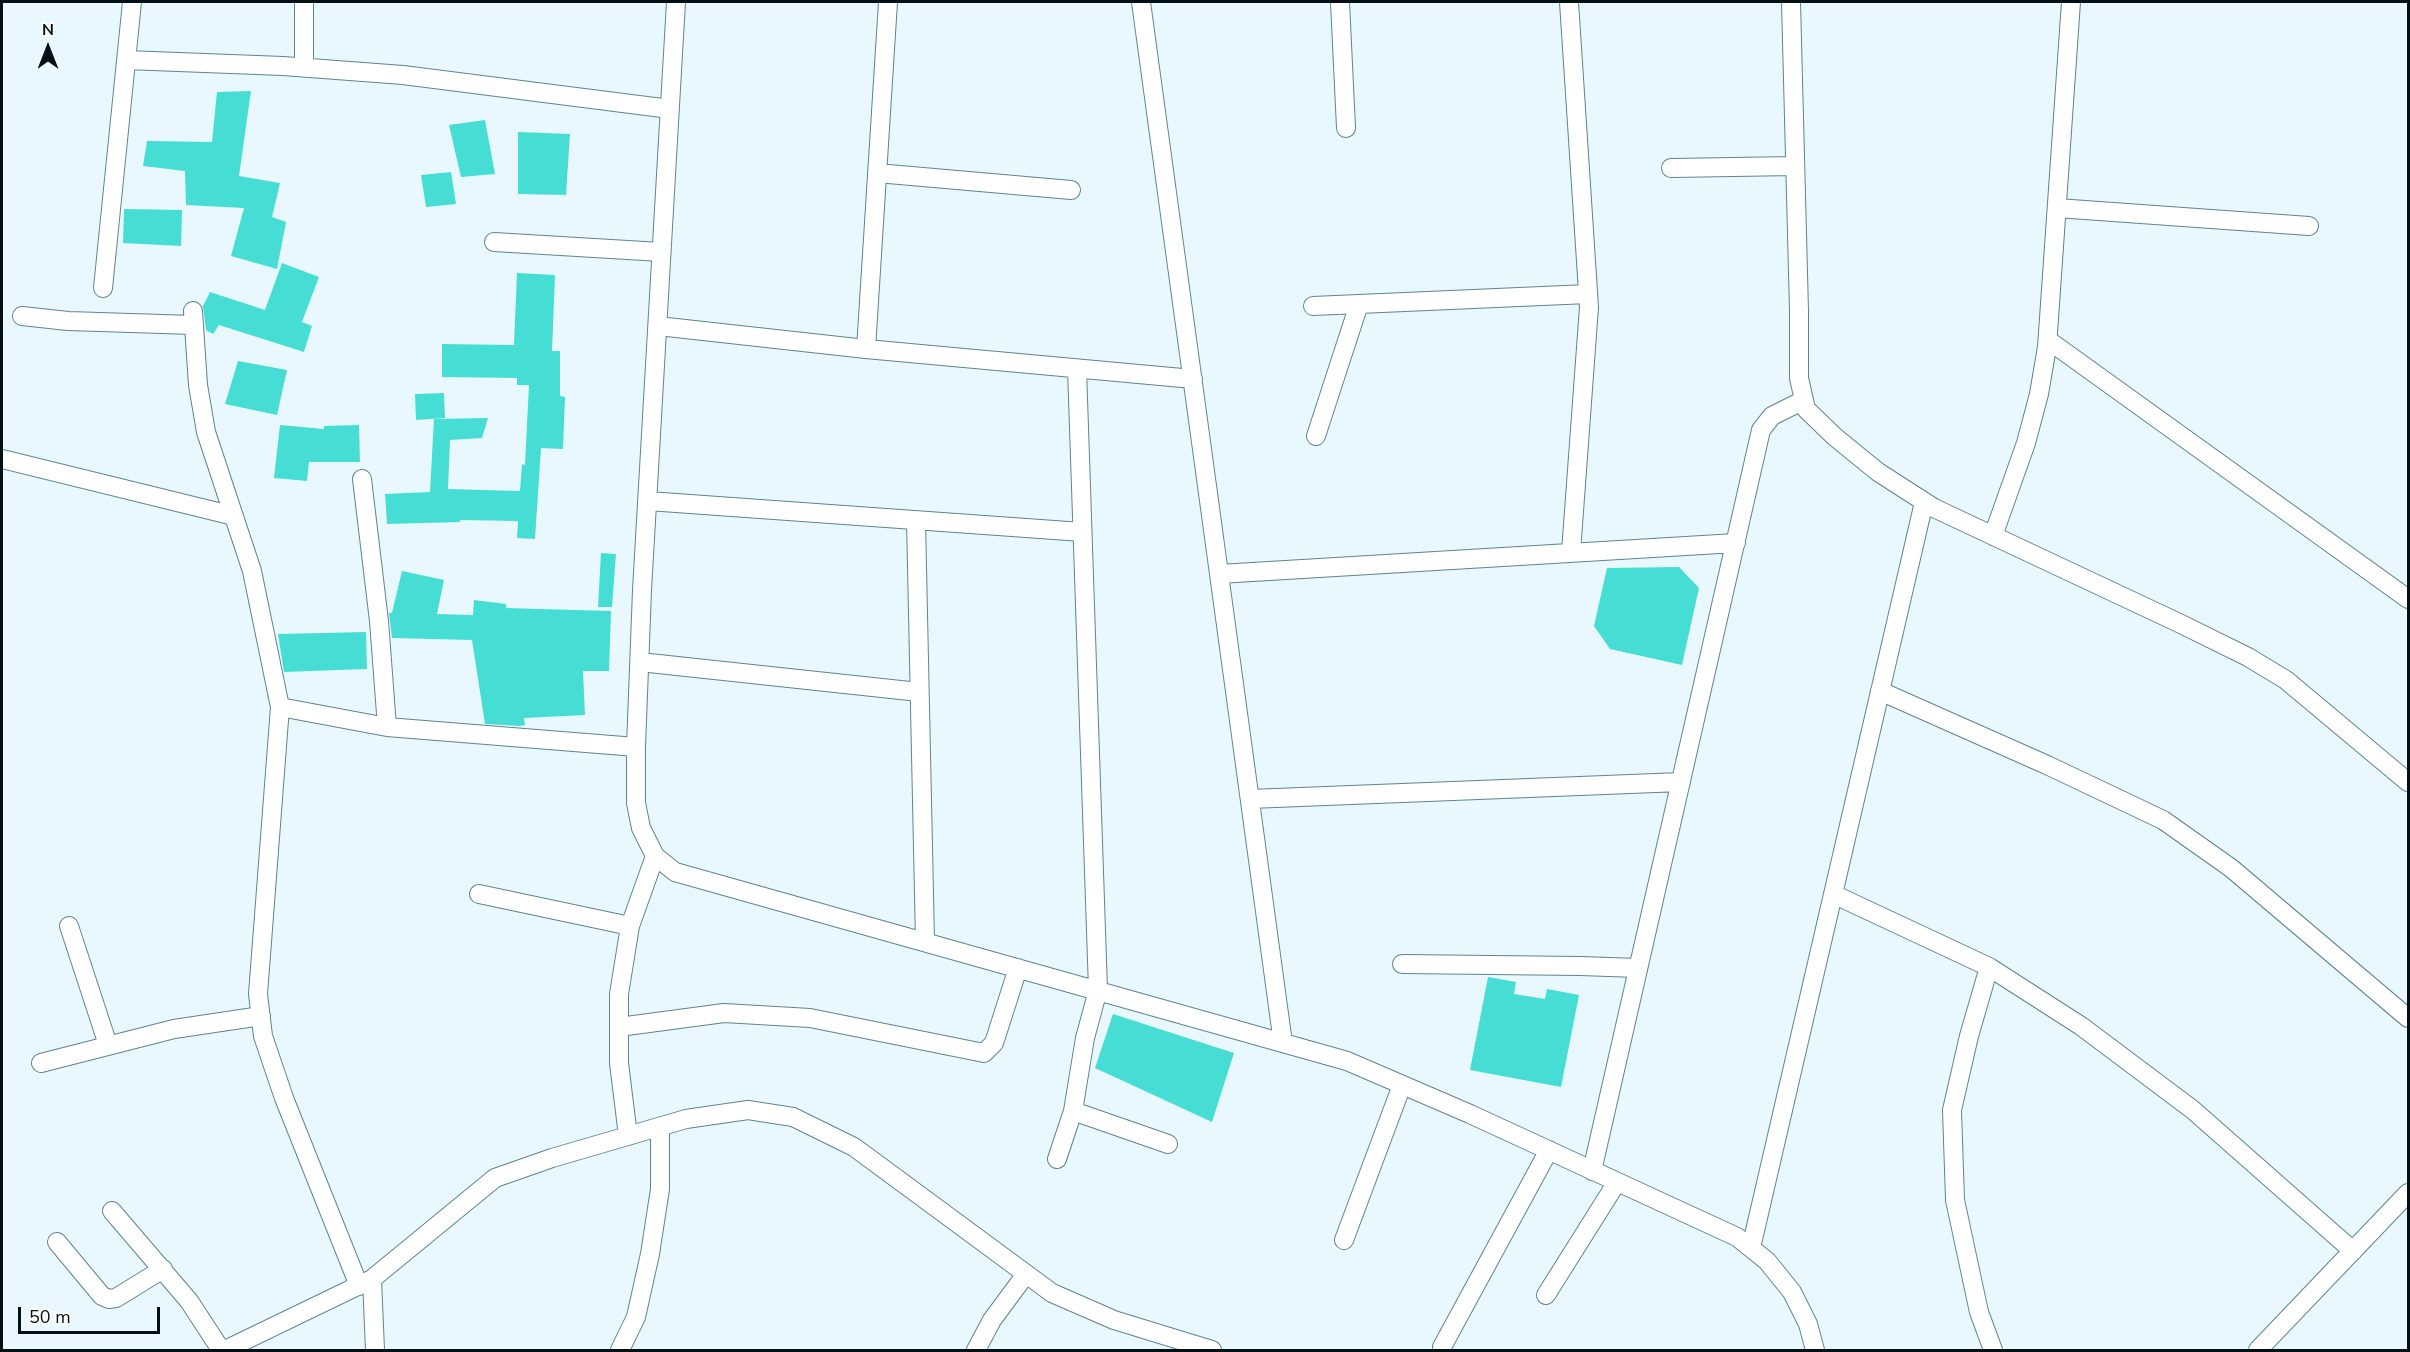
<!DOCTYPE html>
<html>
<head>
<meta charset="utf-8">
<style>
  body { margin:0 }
  #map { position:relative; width:2410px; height:1352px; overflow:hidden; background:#e8f8fe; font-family:"Nunito Sans",sans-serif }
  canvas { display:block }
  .frame { position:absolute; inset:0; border:3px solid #020f14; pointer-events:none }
  .north { position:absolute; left:18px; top:18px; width:60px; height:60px; -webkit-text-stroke:4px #fff; paint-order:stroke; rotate:0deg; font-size:16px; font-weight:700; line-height:24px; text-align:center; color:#020f14 }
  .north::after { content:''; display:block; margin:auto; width:21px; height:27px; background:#020f14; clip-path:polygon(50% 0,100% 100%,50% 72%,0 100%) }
  .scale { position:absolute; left:18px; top:1307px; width:142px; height:27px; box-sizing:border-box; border:3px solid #020f14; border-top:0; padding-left:8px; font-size:18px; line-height:21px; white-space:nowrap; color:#020f14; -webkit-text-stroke:4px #fff; paint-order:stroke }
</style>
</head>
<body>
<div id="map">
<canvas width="2410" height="1352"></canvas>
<div class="frame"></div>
<div class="north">N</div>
<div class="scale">50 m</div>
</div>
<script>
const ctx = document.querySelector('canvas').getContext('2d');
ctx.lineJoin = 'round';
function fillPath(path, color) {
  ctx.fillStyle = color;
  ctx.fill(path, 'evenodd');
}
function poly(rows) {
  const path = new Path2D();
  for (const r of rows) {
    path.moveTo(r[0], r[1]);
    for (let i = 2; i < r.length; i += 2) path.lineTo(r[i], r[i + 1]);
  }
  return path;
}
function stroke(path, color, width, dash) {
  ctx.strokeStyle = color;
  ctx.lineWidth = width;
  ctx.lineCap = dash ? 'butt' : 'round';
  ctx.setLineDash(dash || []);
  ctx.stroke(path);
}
fillPath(poly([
  [251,91,239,176,280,183,272,217,286,222,277,269,231,256,244,208,186,205,185,171,143,166,147,141,212,142,217,92],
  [485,120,495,174,461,177,449,125],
  [518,132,570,134,566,195,518,194],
  [451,172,456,204,426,207,421,175],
  [124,209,182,210,181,246,123,243],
  [282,263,319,277,302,322,312,326,304,352,219,325,213,334,206,330,203,306,210,292,265,310],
  [517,273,555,275,552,351,560,351,560,396,565,397,563,449,541,448,535,539,517,538,518,521,460,520,460,522,387,524,385,494,430,492,434,419,488,418,482,438,450,440,448,489,520,491,522,464,525,465,529,385,517,385,517,378,442,377,442,344,514,345],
  [238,361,287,370,277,415,225,404],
  [444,393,445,418,416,420,415,394],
  [280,425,324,429,324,426,359,425,360,462,309,462,307,481,274,478],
  [601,553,616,554,612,607,598,607],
  [1679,567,1699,588,1682,665,1610,649,1594,626,1607,568],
  [402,571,444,580,437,614,473,615,474,600,506,604,506,608,611,611,609,671,583,671,585,715,524,718,525,725,520,726,485,724,472,640,392,638,389,613,392,613],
  [366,632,367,669,284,672,278,634],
  [1488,977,1516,982,1514,994,1545,999,1547,989,1579,995,1561,1087,1470,1070],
  [1113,1014,1234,1053,1212,1122,1095,1068]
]), '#46ded4');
const minor = poly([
  [304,2,304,67],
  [676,2,642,590,636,747,636,803,641,828,655,856,675,872,1347,1061,1470,1114,1737,1237,1767,1261,1792,1292,1808,1324,1815,1350],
  [1141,2,1283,1043],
  [1340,2,1346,128],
  [1569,2,1589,307,1571,552],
  [1791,2,1799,311,1799,378,1806,409,1835,437,1878,472,1934,508,2179,623,2248,657,2286,680,2408,782],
  [126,60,283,66,403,75,670,109],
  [1671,168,1795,166],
  [877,173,1071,190],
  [2057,208,2309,226],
  [494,242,661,252],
  [103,288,132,2],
  [1313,306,1588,294],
  [193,311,198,385,206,432,252,571,280,707,258,994,263,1036,284,1098,359,1286],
  [22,316,68,321,193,325],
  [658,326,866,349,1193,379],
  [2048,340,2408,599],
  [866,349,888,2],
  [1316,436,1359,304],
  [2,459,234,516],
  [362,479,379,621,387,727],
  [648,501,1082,532],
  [916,520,925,941],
  [1993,536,2026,443,2039,394,2047,347,2071,2],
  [1219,574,1736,543],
  [640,662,919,692],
  [1880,691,2047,765,2163,820,2231,868,2408,1018],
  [280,707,387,727,636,747],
  [1250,799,1681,782],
  [479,894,630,926],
  [1833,894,1989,967,2081,1026,2193,1110,2353,1251],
  [69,926,108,1045],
  [1402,964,1580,966,1638,968],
  [1989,967,1969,1036,1952,1110,1955,1200,1979,1312,1993,1350],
  [619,1027,724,1013,810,1018,984,1053,994,1043,1018,968],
  [41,1063,174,1029,261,1016],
  [1073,1111,1168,1144],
  [628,1136,619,1063,619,994,630,926,655,856],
  [1057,1159,1073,1111,1085,1038,1098,990,1077,369],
  [1592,1171,1761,430,1772,416,1804,400],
  [112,1211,189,1301,221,1350],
  [1344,1240,1402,1085],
  [57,1242,102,1296,109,1299,116,1298,163,1269],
  [1751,1248,1924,502],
  [372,1279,375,1350],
  [1546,1295,1617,1182],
  [1442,1347,1549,1150],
  [225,1350,372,1279,495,1178,552,1158,686,1119,748,1110,793,1117,854,1147,1052,1293,1114,1320,1212,1350],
  [620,1350,636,1317,650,1254,660,1189,660,1127],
  [976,1350,992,1320,1026,1274],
  [2258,1350,2408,1193]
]);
stroke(minor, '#5e8491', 20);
stroke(minor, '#fff', 18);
</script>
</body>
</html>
